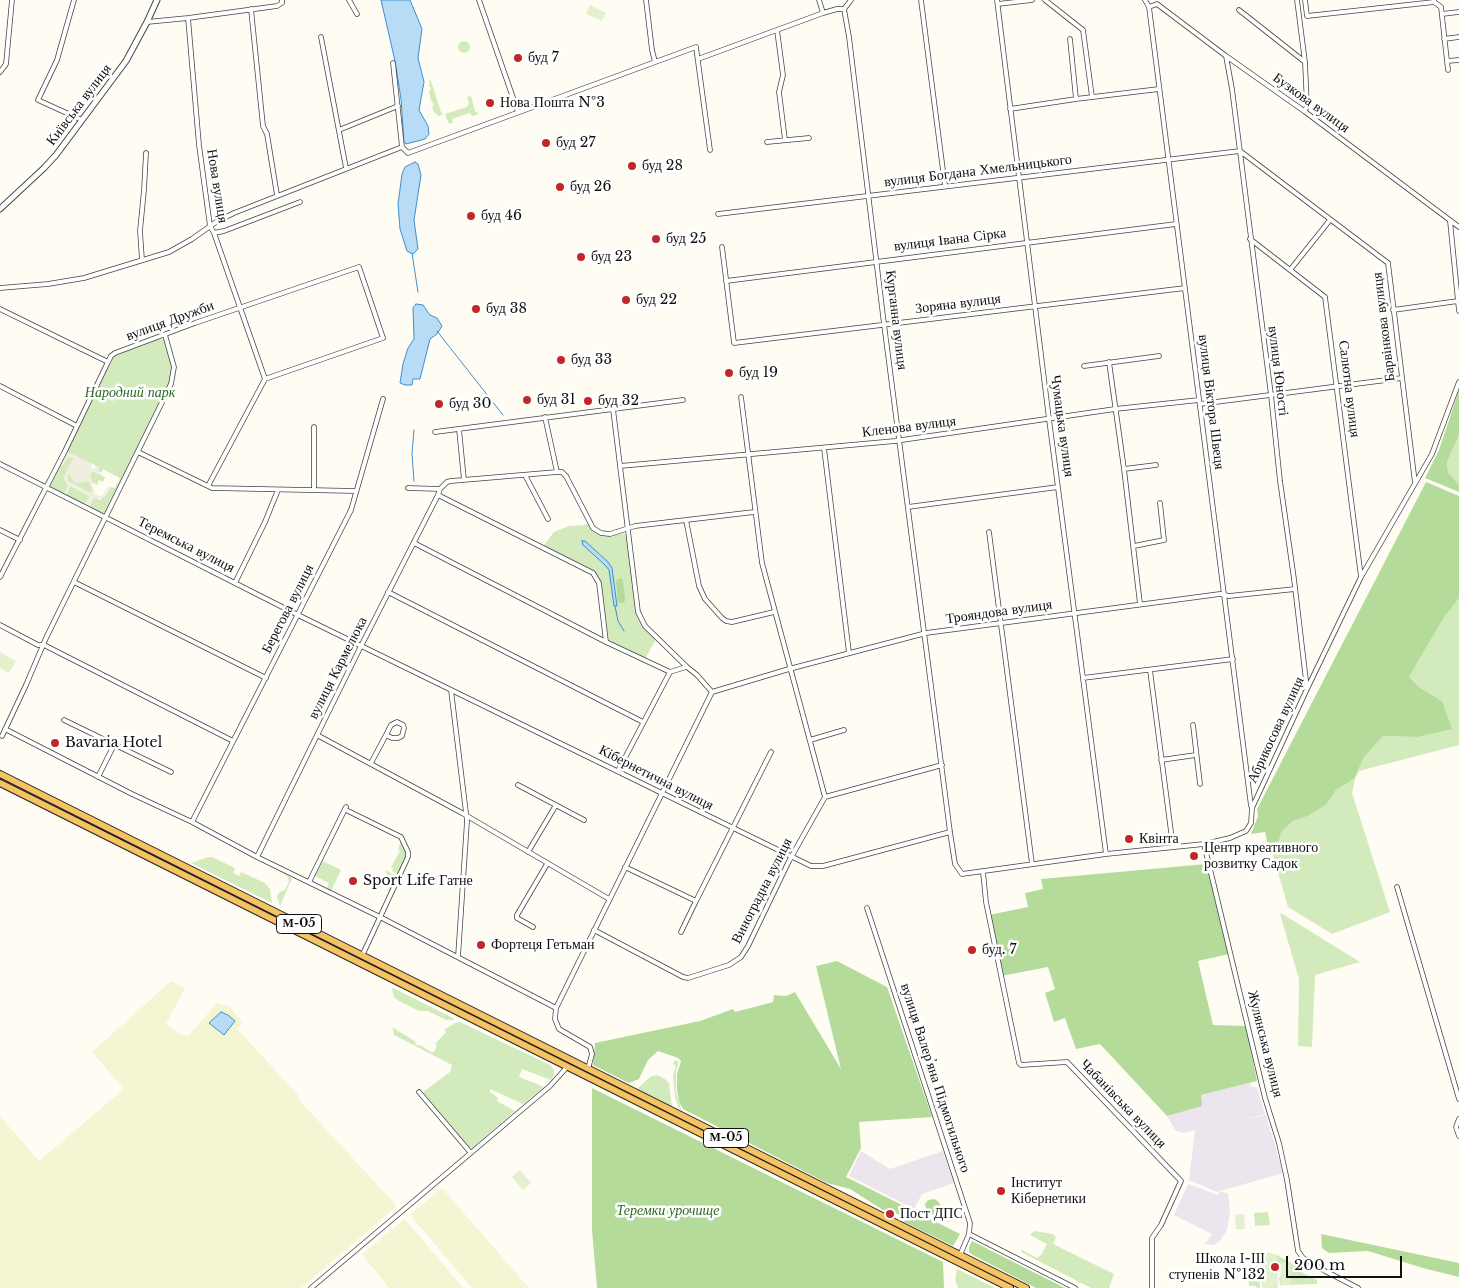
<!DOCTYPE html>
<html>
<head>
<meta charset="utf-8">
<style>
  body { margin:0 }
  #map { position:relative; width:1459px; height:1288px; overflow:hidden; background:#fffdf3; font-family:"Libre Baskerville",serif }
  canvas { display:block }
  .scale { position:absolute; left:1286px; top:1256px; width:116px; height:22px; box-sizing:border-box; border:2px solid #101010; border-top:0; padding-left:6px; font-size:15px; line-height:18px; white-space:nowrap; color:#101010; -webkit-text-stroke:4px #fff; paint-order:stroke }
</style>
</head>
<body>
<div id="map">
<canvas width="1459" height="1288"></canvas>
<div class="scale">200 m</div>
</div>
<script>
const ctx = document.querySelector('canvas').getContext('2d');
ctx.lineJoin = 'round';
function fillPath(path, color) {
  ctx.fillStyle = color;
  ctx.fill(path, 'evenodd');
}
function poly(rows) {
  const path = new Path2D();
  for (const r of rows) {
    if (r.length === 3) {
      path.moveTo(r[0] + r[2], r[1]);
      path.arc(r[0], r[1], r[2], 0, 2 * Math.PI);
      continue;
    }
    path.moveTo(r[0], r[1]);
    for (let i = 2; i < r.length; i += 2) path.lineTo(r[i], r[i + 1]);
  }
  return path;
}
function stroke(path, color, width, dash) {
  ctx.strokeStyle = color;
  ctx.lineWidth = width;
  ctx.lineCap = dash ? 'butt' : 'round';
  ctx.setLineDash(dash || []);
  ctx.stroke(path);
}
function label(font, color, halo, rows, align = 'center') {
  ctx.font = font + ' "Libre Baskerville",serif';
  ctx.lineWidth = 5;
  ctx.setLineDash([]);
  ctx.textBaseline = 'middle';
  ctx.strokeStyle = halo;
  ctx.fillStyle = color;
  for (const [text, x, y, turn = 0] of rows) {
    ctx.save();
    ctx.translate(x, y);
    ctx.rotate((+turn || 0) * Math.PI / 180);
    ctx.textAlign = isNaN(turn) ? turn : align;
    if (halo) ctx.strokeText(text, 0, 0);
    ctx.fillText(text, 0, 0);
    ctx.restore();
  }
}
fillPath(poly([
  [1250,1083,1252,1087,1257,1087,1265,1114,1246,1119,1266,1115,1283,1173,1217,1192,1189,1180,1195,1130,1183,1133,1175,1130,1167,1116,1186,1110,1201,1095],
  [861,1151,890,1169,943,1151,954,1183,922,1194,914,1209,849,1176],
  [1188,1184,1218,1195,1220,1192,1228,1193,1230,1213,1227,1230,1219,1242,1213,1245,1205,1244,1212,1234,1174,1215]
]), '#ede5ee');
fillPath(poly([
  [171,981,185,988,166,1024,182,1035,188,1036,217,1003,231,1007,242,1022,237,1029,298,1095,299,1100,397,1206,301,1288,0,1288,0,1116,39,1161,124,1089,92,1052],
  [442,1188,529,1288,472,1288,410,1215],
  [405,1219,463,1288,389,1288,362,1254]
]), '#f5f4d3');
fillPath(poly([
  [464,47,6],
  [430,78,441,112,443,114,439,116,434,112,432,107,434,104,431,101,429,92,431,88,429,86],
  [471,96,475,111,479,114,472,116,470,113,452,119,453,122,449,124,445,114,467,107,469,103,467,97],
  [159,339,164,340,172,367,169,383,162,398,162,401,106,512,102,513,90,507,91,500,95,498,100,500,105,496,110,487,115,488,120,478,103,469,101,473,98,471,99,467,67,452,113,358,121,353],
  [1459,435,1459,485,1448,472,1447,462],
  [69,456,74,458,65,475,64,478,68,485,64,494,50,488,49,485,60,465,63,465,67,457],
  [70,471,71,477,84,482,89,481,92,490,91,494,68,481,67,478],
  [93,471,105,477,103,482,99,480,97,485,92,482,90,475],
  [70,486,90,496,85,504,66,495],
  [588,523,592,529,600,535,610,536,624,533,627,537,637,613,644,628,656,639,645,659,609,641,600,583,594,572,543,546,554,532,569,526,585,525],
  [1459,598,1459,745,1359,771,1355,779,1352,793,1390,912,1332,934,1288,907,1273,855,1269,851,1276,848,1282,831,1293,821,1308,816,1326,805,1336,790,1354,779,1364,757,1383,736,1417,737,1442,701,1419,687,1409,677,1443,619],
  [401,841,407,853,407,857,398,874,392,871,393,868,391,867,400,851,398,850],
  [208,857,212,857,235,868,233,873,239,876,241,872,265,883,270,889,272,903,191,863],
  [323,861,341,870,331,891,327,888,329,883,315,876],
  [386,870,397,877,390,891,389,890],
  [280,871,292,878,280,906,277,896,280,892,285,890,289,882,288,877],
  [1281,913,1360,962,1315,975,1312,1047,1298,1046,1299,979,1280,914],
  [393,988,453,1018,454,1020,446,1020,428,1011,419,1011,399,1001,394,997,392,989],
  [460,1022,550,1065,554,1070,554,1075,551,1080,522,1069,519,1077,544,1087,523,1104,490,1089,490,1092,498,1098,497,1101,515,1111,472,1148,469,1147,423,1092,450,1072,452,1065,394,1035,392,1027,416,1042,415,1044,419,1046,420,1045,433,1053,437,1046,435,1044,446,1032,444,1030,455,1023],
  [675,1060,679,1062,676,1071,676,1093,682,1112,678,1106,675,1097,673,1075,676,1066,673,1064],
  [657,1075,665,1079,669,1083,672,1107,636,1090,650,1077],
  [1268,1212,1270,1225,1255,1226,1254,1213],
  [1034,1231,1053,1234,1056,1237,1053,1244,1114,1274,1109,1288,1091,1288,1021,1252,1022,1250,1037,1258,1042,1254,1047,1244,1030,1235],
  [1255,1249,1258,1256,1260,1288,1257,1288,1256,1286,1249,1286,1248,1276,1256,1275],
  [1277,1255,1291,1263,1299,1271,1317,1280,1317,1284,1280,1285,1279,1278,1289,1263,1277,1263],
  [957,1269,995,1288,958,1288,955,1280]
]), '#d2eabc');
fillPath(poly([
  [1459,390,1459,435,1447,462,1448,472,1459,485,1459,492,1425,478,1439,450],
  [1426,482,1459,496,1459,598,1443,619,1409,677,1419,687,1442,701,1452,729,1417,737,1383,736,1364,757,1354,779,1336,790,1326,805,1308,816,1293,821,1282,831,1276,848,1269,851,1265,832,1251,834,1258,816,1257,809],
  [621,578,623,580,625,600,624,603,620,603,618,602,616,580],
  [1206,864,1229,954,1198,961,1213,1025,1246,1026,1257,1081,1201,1095,1202,1106,1167,1116,1100,1044,1076,1049,1065,1018,1054,1022,1045,993,1055,989,1048,967,1001,976,989,915,1028,907,1025,893,1043,889,1041,879],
  [837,961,887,987,932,1117,859,1122,861,1148,846,1177,960,1234,953,1246,904,1222,903,1217,889,1209,883,1210,850,1189,827,1183,683,1109,679,1102,677,1090,677,1074,681,1061,678,1058,658,1051,648,1060,639,1079,629,1083,593,1065,595,1043,700,1021,733,1009,735,1012,773,1002,774,995,786,996,795,992,841,1069,816,966],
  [592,1088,943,1262,944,1288,597,1288,592,1230],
  [934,1199,938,1201,950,1222,933,1215,926,1208,925,1204,928,1200],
  [1321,1234,1459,1263,1459,1277,1423,1268,1368,1251,1329,1253,1322,1248],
  [972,1241,1065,1288,1036,1288,971,1254,969,1252,969,1247]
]), '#b5db9b');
fillPath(poly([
  [590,5,606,13,602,21,586,14],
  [117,381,123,384,114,402,108,399],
  [0,652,16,661,9,673,0,668],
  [520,1170,531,1183,523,1190,512,1177],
  [1244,1214,1245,1229,1236,1229,1235,1215],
  [1260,1250,1277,1255,1278,1288,1262,1288],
  [1280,1263,1290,1263,1291,1284,1281,1284]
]), '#e3f1ce');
fillPath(poly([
  [67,452,92,464,91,467,94,469,96,466,99,468,98,471,100,474,93,471,90,475,95,495,102,496,108,486,109,487,103,498,93,499,90,507,85,504,90,495,70,486,66,495,64,494,68,485,64,480,65,475,73,458,67,457,62,465,60,465],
  [69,471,74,482,80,483,89,481,92,490,91,493,68,481,67,478]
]), '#f0ede1');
const water = poly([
  [381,0,410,0,422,29,418,58,424,82,419,110,428,126,429,134,425,139,406,144,404,142,401,99,395,61,381,0],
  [415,162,418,164,421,175,414,220,418,249,413,254,407,251,400,229,398,204,402,174,405,167,415,162],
  [416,304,423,305,430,315,437,318,442,326,437,334,430,339,420,379,413,379,412,385,405,385,400,383,403,364,408,348,414,339,413,308,416,304],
  [582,541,585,541,608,562,612,568,617,606,614,606,609,570,605,565,583,545,582,541],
  [221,1012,228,1015,235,1021,224,1035,209,1023,221,1012]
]);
fillPath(water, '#b8dcf6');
stroke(water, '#3f8ecd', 1);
stroke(poly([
  [412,253,418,292],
  [437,331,503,415],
  [414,481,412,454,414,430],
  [615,606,618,621,624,631]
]), '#3f8ecd', 1);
const minor = poly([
  [74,0,57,60,38,100,82,120],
  [349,0,357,14],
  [479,0,518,112],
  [646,0,652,50,655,62],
  [819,0,823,13],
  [921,0,945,186],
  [997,0,1049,419,1106,854],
  [1045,0,1083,30,1092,97],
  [1145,0,1149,7,1251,806],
  [1297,0,1305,62,1307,107,1304,111],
  [1305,0,1307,16,1434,2,1434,0],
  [1434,2,1441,7,1448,70],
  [998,4,1032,0],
  [1149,7,1157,4,1226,56,1304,111,1459,227],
  [251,9,263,126,267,134,277,195],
  [844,9,849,37,884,324,950,832,955,864,962,874,1106,854,1204,844,1230,838,1246,831,1251,823,1252,808,1307,689,1361,577,1432,454,1459,382],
  [1239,10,1305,62],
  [1442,14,1459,12],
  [188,18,199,145,210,226,214,233,265,379],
  [147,22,188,18,277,6,282,3,282,0],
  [777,30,783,75,779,92,785,140],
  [321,37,346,168],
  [1070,39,1076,99],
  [1444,39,1459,37],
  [1226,56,1232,89,1271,395,1280,481,1294,579,1307,689],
  [698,59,823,13,837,9,844,9,851,0],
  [1447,61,1459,60],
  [393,63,402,147,408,153,696,47,710,150],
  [0,72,6,64,12,0],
  [1010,109,1076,99,1159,89],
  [339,130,398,106],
  [767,142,809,138],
  [718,214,1240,151,1388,263,1415,483],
  [1450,221,1459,311],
  [214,233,224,231,300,202],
  [1250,239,1325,297,1361,577],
  [722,247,734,343,1185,288],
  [142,260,140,231,144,190,146,153],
  [1290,270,1330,220],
  [726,281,1176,224],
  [0,288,48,284,84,278,169,252,192,239,216,222,234,213,402,147],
  [0,309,108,362,111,356,115,353,195,323,359,267,383,338,265,379,208,486],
  [1393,310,1458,301],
  [1109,362,1124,469,1140,604],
  [1084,366,1159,356],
  [0,386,77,426],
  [1200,404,1402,378],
  [613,409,638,612,645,626,687,667,697,675,712,692],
  [545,417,557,472,562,472,566,476,593,528,601,533,610,534,635,526,754,512],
  [459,429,464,480],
  [435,432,683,400],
  [824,448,849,653],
  [138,452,212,488,356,491],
  [0,464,298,615,811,866,823,866,950,832],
  [620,466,895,441,1115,409,1199,400],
  [1124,469,1156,465],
  [525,475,548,519],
  [408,488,440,489,447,482,451,481,557,472],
  [314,490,314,427],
  [438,495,593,573,599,583,606,642],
  [908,507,1058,487],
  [686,520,699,586,705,599,722,618,726,621,732,622,774,612],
  [0,530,20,540],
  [989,532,1032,864],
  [414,543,606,642,670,672],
  [1134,546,1164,540,1160,503],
  [0,577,65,451,108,362],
  [74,582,266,678],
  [235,583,265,522,278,490],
  [388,592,643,722],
  [0,625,38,645,44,645,233,741],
  [1150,670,1173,847],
  [670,672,686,667],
  [1083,678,1233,659],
  [451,690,467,821,458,957],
  [712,692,789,669,926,633,1220,594,1229,596,1295,589],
  [64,720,171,772],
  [1193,725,1200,784],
  [5,729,132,794,192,822,257,857,380,917,556,1008],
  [317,735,462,813,609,899],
  [2,736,26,685,46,638,171,384,174,367,165,335],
  [810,740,844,730],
  [1161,760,1196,755],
  [371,763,386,735,391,725,397,722,403,725,404,728,402,736,398,738,392,738,386,735],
  [618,771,670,672],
  [98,777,114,745],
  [518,785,584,820],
  [825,797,942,765],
  [348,811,401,837,408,852,408,857,362,956],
  [192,822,351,510,383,399],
  [1204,844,1265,1098,1279,1143,1287,1180,1298,1251,1303,1258,1325,1271,1358,1288],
  [528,852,556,805],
  [257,857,359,650,438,495,440,489],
  [625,867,696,901,771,752],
  [983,872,986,902,1019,1063,1021,1065,1067,1062,1181,1181,1161,1225,1152,1238,1152,1288],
  [309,882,346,807],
  [1397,887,1459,1099],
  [867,908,970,1223,969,1234,960,1255],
  [533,927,517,918,517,915,547,864],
  [594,930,683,977,688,978,729,965,741,957,748,946,789,861,825,797,762,563,741,397],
  [681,932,696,901],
  [588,1069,592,1054,590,1047,559,1029,555,1019,556,1008,712,692],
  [419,1092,470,1152],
  [1459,1119,1456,1127,1459,1136],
  [969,1234,1075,1288],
  [311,1288,550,1086,567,1067]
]);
const tertiary = poly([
  [0,209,44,168,56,155,126,61,147,22,157,0]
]);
const trunk = poly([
  [0,774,1026,1288],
  [0,783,1010,1288]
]);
stroke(minor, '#434343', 5.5);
stroke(tertiary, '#434343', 7);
stroke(trunk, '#212121', 8);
stroke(minor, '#fff', 4);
stroke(tertiary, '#fff', 5);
stroke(trunk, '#f5c264', 6);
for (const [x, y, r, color] of [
  [518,58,5,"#c12728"],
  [490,103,5,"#c12728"],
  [546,143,5,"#c12728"],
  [632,166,5,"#c12728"],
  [560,187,5,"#c12728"],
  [471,216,5,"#c12728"],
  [656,239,5,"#c12728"],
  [581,257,5,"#c12728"],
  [626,300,5,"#c12728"],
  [476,309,5,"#c12728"],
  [561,360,5,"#c12728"],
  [729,373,5,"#c12728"],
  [527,400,5,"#c12728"],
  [588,401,5,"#c12728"],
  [439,404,5,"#c12728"],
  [55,743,5,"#c12728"],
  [1129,839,5,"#c12728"],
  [1194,856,5,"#c12728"],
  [353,881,5,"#c12728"],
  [481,945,5,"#c12728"],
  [972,950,5,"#c12728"],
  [1001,1191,5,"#c12728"],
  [890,1214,5,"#c12728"],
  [1275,1267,5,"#c12728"]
]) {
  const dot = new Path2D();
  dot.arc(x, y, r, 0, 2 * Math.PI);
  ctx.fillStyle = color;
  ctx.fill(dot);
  stroke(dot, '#fff', 2);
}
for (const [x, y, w] of [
  [299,924,45],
  [726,1138,45]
]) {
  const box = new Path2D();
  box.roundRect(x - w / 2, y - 9.5, w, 19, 4);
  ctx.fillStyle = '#fff';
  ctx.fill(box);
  stroke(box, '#101010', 1);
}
label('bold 12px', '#101010', null, [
  ["М-05",299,924],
  ["М-05",726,1138]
]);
label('14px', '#101010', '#fff', [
  ["буд 7",528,58],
  ["Нова Пошта №3",500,103],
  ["буд 27",556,143],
  ["буд 28",642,166],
  ["буд 26",570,187],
  ["буд 46",481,216],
  ["буд 25",666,239],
  ["буд 23",591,257],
  ["буд 22",636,300],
  ["буд 38",486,309],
  ["буд 33",571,360],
  ["буд 19",739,373],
  ["буд 31",537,400],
  ["буд 32",598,401],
  ["буд 30",449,404],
  ["Bavaria Hotel",65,743],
  ["Квінта",1139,839],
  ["Центр креативного",1204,848],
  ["розвитку Садок",1204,864],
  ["Sport Life Гатне",363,881],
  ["Фортеця Гетьман",491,945],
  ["буд. 7",982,950],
  ["Інститут",1011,1183],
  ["Кібернетики",1011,1199],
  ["Пост ДПС",900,1214],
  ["Школа І-ІІІ",1265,1259,"right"],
  ["ступенів №132",1265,1275,"right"]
], 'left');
label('14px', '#101010', '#fff', [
  ["Бузкова вулиця",1311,103,36],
  ["Київська вулиця",79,105,-53],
  ["вулиця Богдана Хмельницького",978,171,-7],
  ["Нова вулиця",217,186,81],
  ["вулиця Івана Сірка",950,240,-7],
  ["Зоряна вулиця",958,304,-7],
  ["Курганна вулиця",896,320,83],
  ["вулиця Дружби",170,321,-20],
  ["Барвінкова вулиця",1384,327,-97],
  ["вулиця Юності",1278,371,83],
  ["Салютна вулиця",1349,389,83],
  ["вулиця Віктора Швеця",1211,402,83],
  ["Чумацька вулиця",1062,426,82],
  ["Кленова вулиця",909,427,-7],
  ["Теремська вулиця",186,545,27],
  ["Берегова вулиця",288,609,-63],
  ["Трояндова вулиця",999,612,-8],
  ["вулиця Кармелюка",338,668,-63],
  ["Абрикосова вулиця",1276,730,-65],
  ["Кібернетична вулиця",656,778,27],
  ["Виноградна вулиця",762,891,-63],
  ["Жулянська вулиця",1265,1044,76],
  ["вулиця Валерʼяна Підмогильного",935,1078,72],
  ["Чабанівська вулиця",1123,1104,46]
]);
label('italic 14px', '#2b691f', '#fff', [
  ["Народний парк",130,393],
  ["Теремки урочище",668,1211]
]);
</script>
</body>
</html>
